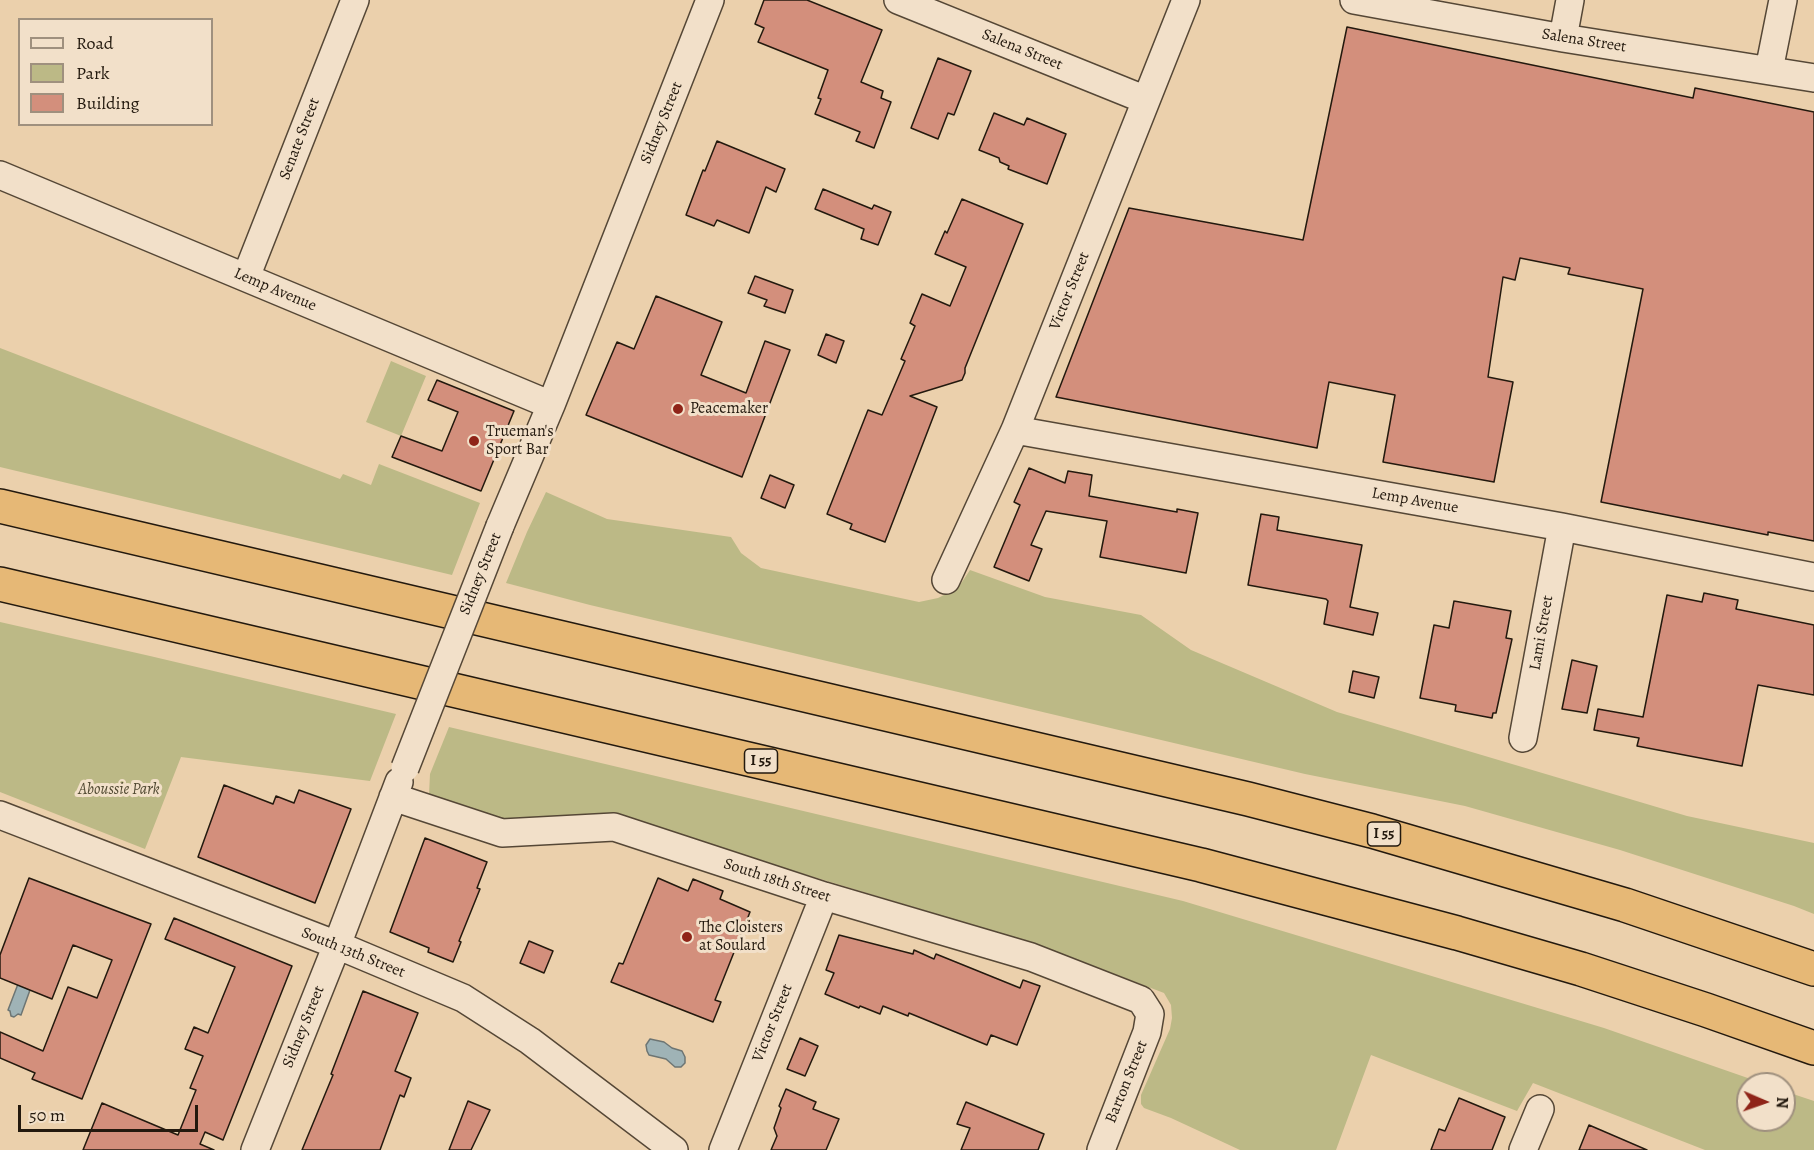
<!DOCTYPE html>
<html>
<head>
<meta charset="utf-8">
<style>
  body { margin:0 }
  #map { position:relative; width:1814px; height:1150px; overflow:hidden; background:#ebd0ac; font-family:Alegreya,serif }
  canvas { display:block }
  .legend { position:absolute; left:18px; top:18px; width:195px; height:108px; box-sizing:border-box; background:#f2e0c9; border:2px solid #9f907e; margin:0; padding:8px 10px; list-style:none; font-size:18px; color:#23190e }
  .legend li { display:flex; align-items:center; gap:12px; height:30px }
  .legend b { width:30px; border:2px solid #9f907e }
  .north { position:absolute; left:1736px; top:1072px; width:60px; height:60px; box-sizing:border-box; background:#f2e0c9; border:2px solid #9f907e; border-radius:50%; rotate:92deg; font-size:16px; font-weight:700; line-height:24px; text-align:center; color:#23190e }
  .north::after { content:''; display:block; margin:auto; width:21px; height:27px; background:#8f2418; clip-path:polygon(50% 0,100% 100%,50% 72%,0 100%) }
  .scale { position:absolute; left:18px; top:1105px; width:180px; height:27px; box-sizing:border-box; border:3px solid #23190e; border-top:0; padding-left:8px; font-size:18px; line-height:21px; white-space:nowrap; color:#23190e; -webkit-text-stroke:4px #f2e0c9; paint-order:stroke }
</style>
</head>
<body>
<div id="map">
<canvas width="1814" height="1150"></canvas>
<ul class="legend">
<li><b style="height:8px;background:#f2e0c9"></b>Road</li>
<li><b style="height:16px;background:#bcb986"></b>Park</li>
<li><b style="height:16px;background:#d38f7c"></b>Building</li>
</ul>
<div class="north">N</div>
<div class="scale">50 m</div>
</div>
<script>
const ctx = document.querySelector('canvas').getContext('2d');
ctx.lineJoin = 'round';
function fillPath(path, color) {
  ctx.fillStyle = color;
  ctx.fill(path, 'evenodd');
}
function poly(rows) {
  const path = new Path2D();
  for (const r of rows) {
    path.moveTo(r[0], r[1]);
    for (let i = 2; i < r.length; i += 2) path.lineTo(r[i], r[i + 1]);
  }
  return path;
}
function stroke(path, color, width, dash) {
  ctx.strokeStyle = color;
  ctx.lineWidth = width;
  ctx.lineCap = dash ? 'butt' : 'round';
  ctx.setLineDash(dash || []);
  ctx.stroke(path);
}
function label(font, color, halo, rows, align = 'center') {
  ctx.font = font + ' Alegreya,serif';
  ctx.lineWidth = 6;
  ctx.setLineDash([]);
  ctx.textBaseline = 'middle';
  ctx.strokeStyle = halo;
  ctx.fillStyle = color;
  for (const [text, x, y, turn = 0] of rows) {
    ctx.save();
    ctx.translate(x, y);
    ctx.rotate((+turn || 0) * Math.PI / 180);
    ctx.textAlign = isNaN(turn) ? turn : align;
    if (halo) ctx.strokeText(text, 0, 0);
    ctx.fillText(text, 0, 0);
    ctx.restore();
  }
}
fillPath(poly([
  [0,348,340,479,343,474,371,485,379,464,480,503,452,575,0,467],
  [391,361,426,376,401,436,366,422],
  [546,492,607,519,731,537,741,553,761,568,919,602,938,598,958,588,970,570,1045,597,1141,615,1191,650,1337,712,1687,816,1814,843,1814,914,1794,906,1620,850,1465,806,1305,774,590,605,506,583,527,532],
  [0,622,150,656,396,714,370,781,181,757,145,849,0,792],
  [449,727,1183,901,1604,1028,1765,1084,1748,1084,1748,1120,1784,1120,1784,1091,1814,1101,1814,1150,1705,1150,1533,1083,1517,1111,1371,1055,1336,1150,1240,1150,1171,1118,1144,1108,1141,1104,1141,1095,1170,1029,1172,1018,1171,1005,1164,993,1039,945,645,826,511,820,487,815,429,795,430,774]
]), '#bcb986');
const water = poly([
  [18,984,30,990,21,1015,18,1014,14,1017,11,1016,10,1011,8,1010,18,984],
  [650,1039,664,1042,672,1048,682,1051,685,1057,685,1063,681,1067,675,1067,666,1059,649,1055,647,1051,646,1045,650,1039]
]);
fillPath(water, '#9fb3b6');
stroke(water, '#6d7573', 1.5);
const building = poly([
  [764,0,807,0,882,30,861,82,883,91,881,98,891,102,874,148,856,141,860,132,815,114,821,99,818,98,828,70,758,42,764,28,755,24,764,0],
  [1347,27,1693,98,1695,88,1814,112,1814,541,1768,532,1768,535,1601,502,1643,289,1568,274,1570,268,1520,258,1515,280,1503,277,1488,377,1513,382,1494,482,1383,462,1395,395,1329,382,1317,448,1056,397,1129,208,1303,240,1347,27],
  [938,58,971,71,954,115,948,113,938,139,911,128,938,58],
  [994,113,1024,125,1027,118,1066,134,1047,184,1008,169,1009,166,1000,162,999,158,979,150,994,113],
  [717,141,785,169,776,192,766,187,749,233,717,220,714,226,686,215,703,170,705,171,717,141],
  [823,189,872,209,874,205,891,212,878,245,861,239,864,229,815,209,823,189],
  [962,199,1023,224,965,368,965,373,962,380,910,396,937,407,885,542,850,529,852,524,827,514,868,410,882,415,905,361,901,359,915,326,910,323,922,294,950,306,966,267,935,254,945,231,947,233,962,199],
  [755,276,793,290,785,313,764,306,767,300,748,293,755,276],
  [656,296,722,322,701,375,746,393,765,341,790,350,742,477,586,415,617,342,634,349,656,296],
  [826,334,844,341,836,363,818,355,826,334],
  [437,380,514,411,481,491,392,457,401,436,442,451,458,412,428,400,437,380],
  [1029,468,1065,483,1068,471,1092,475,1089,496,1177,512,1177,509,1198,513,1186,573,1100,557,1107,521,1046,511,1031,545,1042,549,1029,581,994,567,1020,505,1014,502,1029,468],
  [770,475,794,485,785,508,761,498,770,475],
  [1261,514,1279,517,1277,530,1362,545,1350,607,1378,613,1373,635,1324,624,1328,601,1326,599,1248,585,1261,514],
  [1704,593,1738,600,1736,609,1814,625,1814,695,1758,685,1742,766,1637,746,1639,738,1594,730,1598,709,1643,717,1667,595,1702,602,1704,593],
  [1454,601,1511,611,1506,638,1512,639,1496,713,1493,713,1492,718,1455,711,1456,705,1420,698,1434,625,1449,628,1454,601],
  [1572,660,1597,666,1587,713,1562,709,1572,660],
  [1353,671,1379,677,1374,698,1349,692,1353,671],
  [224,785,273,804,276,796,294,803,299,790,351,809,315,903,198,857,224,785],
  [425,838,487,862,477,888,480,889,459,941,461,942,453,962,428,952,429,948,390,932,425,838],
  [29,878,151,924,82,1099,32,1079,35,1073,0,1058,0,1032,43,1051,68,987,97,998,112,960,73,945,52,999,0,978,0,955,29,878],
  [658,878,688,891,693,879,723,891,720,899,750,912,715,1000,721,1002,713,1022,611,982,619,963,623,964,658,878],
  [174,918,292,966,223,1140,205,1132,200,1144,214,1150,83,1150,102,1103,178,1135,196,1090,190,1088,203,1056,185,1049,194,1027,208,1033,235,967,165,939,174,918],
  [839,935,913,954,914,950,934,959,936,954,1020,988,1023,980,1040,986,1017,1045,991,1035,987,1045,909,1013,908,1016,883,1006,880,1014,860,1006,859,1008,825,994,834,973,826,970,839,935],
  [529,941,553,951,544,973,520,963,529,941],
  [363,991,418,1013,395,1071,411,1078,404,1097,400,1095,380,1150,302,1150,333,1075,331,1074,363,991],
  [800,1038,818,1046,805,1076,787,1069,800,1038],
  [786,1089,816,1102,813,1109,839,1119,826,1150,771,1150,777,1136,774,1128,781,1108,779,1106,786,1089],
  [1459,1098,1505,1117,1492,1150,1431,1150,1439,1129,1445,1131,1459,1098],
  [468,1101,490,1110,471,1150,449,1150,468,1101],
  [966,1102,1044,1134,1038,1150,961,1150,970,1128,957,1124,966,1102],
  [1589,1125,1647,1150,1579,1150,1589,1125]
]);
fillPath(building, '#d38f7c');
stroke(building, '#23190e', 1.5);
const minor = poly([
  [898,0,1146,100],
  [1354,0,1563,38,1814,78],
  [1563,38,1570,0],
  [1769,70,1783,0],
  [0,175,551,405],
  [246,277,355,0],
  [1015,430,1562,527,1814,577],
  [500,526,551,405,710,0],
  [946,580,1015,430,1186,0],
  [1523,738,1562,527],
  [393,797,502,833,614,827,824,896,1031,957,1141,1000,1150,1014,1147,1032,1101,1150],
  [0,815,337,945,463,998,530,1041,674,1150],
  [255,1150,337,945,399,782],
  [723,1150,824,896],
  [1523,1150,1540,1109]
]);
const highway = poly([
  [0,506,1248,799,1372,831,1625,905,1814,969],
  [0,584,1201,865,1457,933,1581,969,1706,1010,1814,1048]
]);
stroke(minor, '#554736', 30);
stroke(highway, '#23190e', 36);
stroke(minor, '#f2e0c9', 27);
stroke(highway, '#e6b876', 33);
const minorBridge = poly([
  [405,768,500,526]
]);
stroke(minorBridge, '#554736', 30, []);
stroke(minorBridge, '#f2e0c9', 27);
for (const [x, y, r, color] of [
  [678,409,6,"#8f2418"],
  [474,441,6,"#8f2418"],
  [687,937,6,"#8f2418"]
]) {
  const dot = new Path2D();
  dot.arc(x, y, r, 0, 2 * Math.PI);
  ctx.fillStyle = color;
  ctx.fill(dot);
  stroke(dot, '#f2e0c9', 2);
}
for (const [x, y, w] of [
  [761,761,33],
  [1384,834,33]
]) {
  const box = new Path2D();
  box.roundRect(x - w / 2, y - 12, w, 24, 4.5);
  ctx.fillStyle = '#f2e0c9';
  ctx.fill(box);
  stroke(box, '#23190e', 1.5);
}
label('bold 15px', '#23190e', null, [
  ["I 55",761,761],
  ["I 55",1384,834]
]);
label('16px', '#23190e', '#f2e0c9', [
  ["Salena Street",1584,41,9],
  ["Salena Street",1022,50,22],
  ["Sidney Street",662,123,-68],
  ["Senate Street",300,139,-69],
  ["Lemp Avenue",275,290,23],
  ["Victor Street",1070,291,-68],
  ["Lemp Avenue",1415,501,10],
  ["Sidney Street",481,574,-68],
  ["Lami Street",1542,633,-80],
  ["South 18th Street",777,881,18],
  ["South 13th Street",353,953,22],
  ["Victor Street",773,1023,-68],
  ["Sidney Street",304,1027,-68],
  ["Barton Street",1127,1082,-68]
]);
label('16px', '#23190e', '#f2e0c9', [
  ["Peacemaker",690,409],
  ["Trueman's",486,432],
  ["Sport Bar",486,450],
  ["The Cloisters",699,928],
  ["at Soulard",699,946]
], 'left');
label('italic 16px', '#514932', '#f2e0c9', [
  ["Aboussie Park",119,790]
]);
</script>
</body>
</html>
